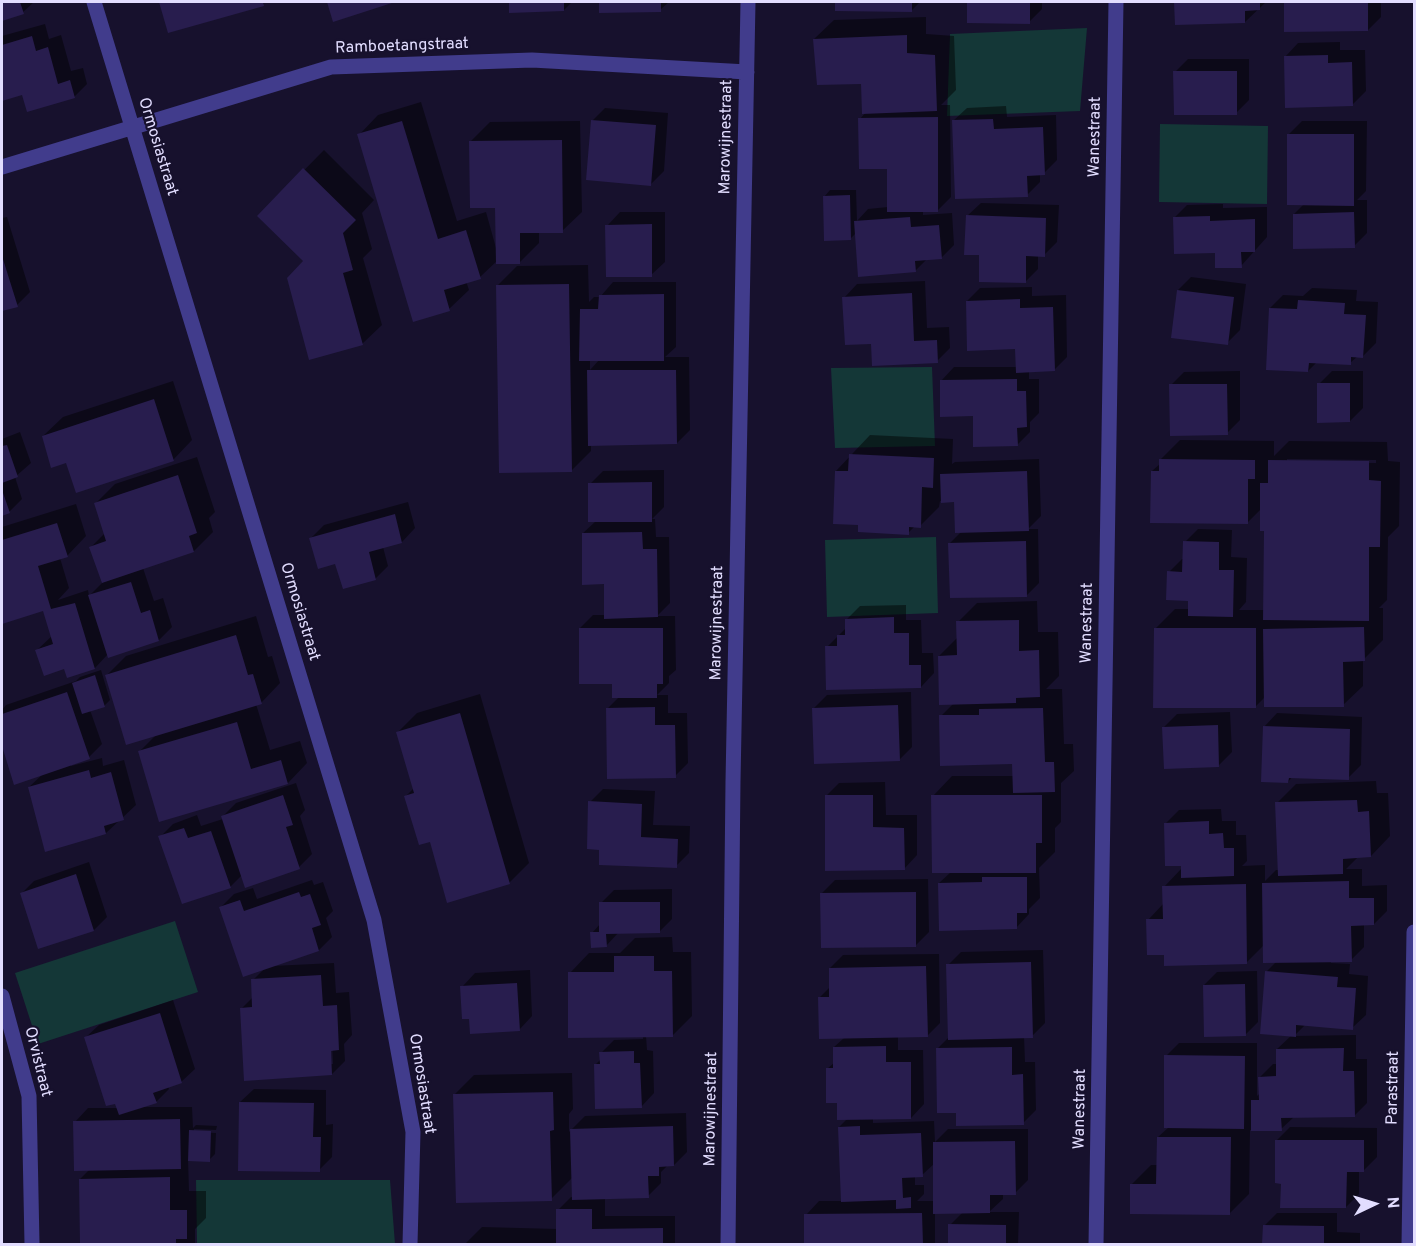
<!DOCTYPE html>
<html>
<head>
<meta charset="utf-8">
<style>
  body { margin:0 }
  #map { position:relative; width:1416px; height:1246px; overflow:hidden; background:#17112d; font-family:Overpass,sans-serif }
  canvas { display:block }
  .frame { position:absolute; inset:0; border:3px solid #e2ddff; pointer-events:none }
  .north { position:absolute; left:1344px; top:1174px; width:60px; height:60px; -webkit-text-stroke:4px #17112d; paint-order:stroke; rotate:86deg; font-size:16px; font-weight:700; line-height:24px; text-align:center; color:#e2ddff }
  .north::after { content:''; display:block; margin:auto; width:21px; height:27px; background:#e2ddff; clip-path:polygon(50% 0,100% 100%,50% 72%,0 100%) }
</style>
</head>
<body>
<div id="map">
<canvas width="1416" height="1246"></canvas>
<div class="frame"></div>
<div class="north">N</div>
</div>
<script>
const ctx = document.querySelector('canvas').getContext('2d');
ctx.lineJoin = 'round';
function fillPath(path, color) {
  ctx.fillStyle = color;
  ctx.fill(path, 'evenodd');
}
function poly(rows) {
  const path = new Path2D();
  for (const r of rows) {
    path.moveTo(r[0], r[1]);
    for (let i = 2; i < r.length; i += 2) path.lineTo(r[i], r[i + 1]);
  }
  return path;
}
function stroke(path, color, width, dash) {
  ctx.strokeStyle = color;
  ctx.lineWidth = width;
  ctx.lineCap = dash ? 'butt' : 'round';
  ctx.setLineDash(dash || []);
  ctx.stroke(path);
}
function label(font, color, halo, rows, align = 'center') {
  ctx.font = font + ' Overpass,sans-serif';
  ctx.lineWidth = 4.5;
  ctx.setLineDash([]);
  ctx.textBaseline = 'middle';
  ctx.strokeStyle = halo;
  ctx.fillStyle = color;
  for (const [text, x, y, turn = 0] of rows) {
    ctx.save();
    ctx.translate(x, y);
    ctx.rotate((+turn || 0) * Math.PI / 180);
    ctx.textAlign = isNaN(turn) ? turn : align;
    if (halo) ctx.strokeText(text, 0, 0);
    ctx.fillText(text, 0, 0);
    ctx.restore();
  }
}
fillPath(poly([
  [1087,28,1080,111,947,116,950,34],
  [1160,124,1268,126,1267,204,1159,202],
  [932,367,935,446,835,448,831,368],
  [936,537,938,613,827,617,825,540],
  [175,921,198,992,38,1044,15,973],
  [196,1180,390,1180,395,1244,197,1244]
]), '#143737');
fillPath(poly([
  [2,2,34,2,23,12,2,19],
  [160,2,266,2,263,4,169,32],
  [328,2,391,2,334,20],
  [510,2,572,2,564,10,511,11],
  [600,2,669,2,660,10,601,12],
  [836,2,920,2,911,11,836,10],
  [968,2,1042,2,1042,9,1029,22,968,22],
  [1176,2,1266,2,1245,22,1176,23],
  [1286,2,1381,2,1381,17,1368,30,1286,30],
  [926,17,926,34,954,36,956,90,941,105,950,105,951,197,938,210,923,210,923,215,952,213,954,245,941,258,927,259,915,271,856,233,851,238,824,197,830,190,856,190,857,221,868,209,888,207,888,168,860,119,866,112,863,82,814,39,834,20],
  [45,24,49,39,61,35,71,71,83,68,87,84,74,97,23,93,2,99,2,36],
  [1340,42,1340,50,1365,50,1366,91,1353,104,1285,57,1298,43],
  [1188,59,1249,59,1249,100,1236,113,1175,72],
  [421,102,457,221,486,212,496,248,497,206,470,142,490,122,580,121,582,212,562,231,539,232,539,243,520,262,498,260,480,277,466,281,469,290,449,309,359,135,378,115],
  [1006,106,1007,117,1056,115,1057,160,1044,173,1040,174,1040,182,1027,195,953,121,967,108],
  [605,108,668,113,664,171,651,184,592,121],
  [1302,121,1367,121,1366,191,1357,200,1367,200,1367,233,1354,246,1294,214,1305,203,1289,134],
  [324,150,374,200,362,213,372,249,363,258,382,325,362,344,305,261,259,216],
  [981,203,1059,205,1057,242,1044,255,1038,255,1038,269,1025,282,981,253,967,216],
  [1223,204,1223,208,1267,207,1267,237,1241,266,1216,252,1174,218,1187,205],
  [620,212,665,212,665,262,651,275,607,226],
  [7,217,30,292,17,305,2,310,2,218],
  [588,265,589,302,594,297,600,297,613,282,676,282,676,347,665,357,689,357,690,430,677,443,591,444,591,451,572,470,497,286,517,266],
  [590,359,600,359,590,370],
  [1191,277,1246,284,1240,330,1227,343,1178,290],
  [925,281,927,328,949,327,950,348,937,361,872,343,844,298,857,284],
  [1032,287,1032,296,1066,295,1067,357,1054,370,1029,371,1029,379,1039,379,1039,413,1030,422,1030,432,1017,445,975,415,941,381,954,367,1017,367,1016,348,967,301,980,288],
  [1312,288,1357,290,1356,301,1378,302,1376,343,1363,356,1358,356,1350,363,1317,362,1308,371,1270,308,1283,295,1303,296],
  [1240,371,1240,420,1227,433,1171,385,1184,372],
  [1332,371,1363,371,1363,408,1350,421,1319,384],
  [173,381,192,440,173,460,67,462,43,436,63,417],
  [20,432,31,463,15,477,22,499,9,512,2,514,2,439],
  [870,435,953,439,952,464,955,462,1039,459,1041,516,1028,529,1038,529,1039,583,1026,596,950,543,962,531,956,501,940,501,939,507,920,526,915,526,908,533,860,524,836,471],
  [1180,440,1274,441,1274,456,1289,441,1387,442,1388,461,1400,462,1399,526,1388,537,1387,600,1379,608,1383,608,1383,640,1363,660,1363,686,1343,705,1266,696,1255,707,1155,629,1175,609,1189,609,1189,600,1169,572,1182,559,1184,559,1185,542,1198,529,1232,530,1231,557,1247,558,1246,602,1239,610,1265,610,1265,530,1262,508,1247,523,1152,471,1161,463,1161,459],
  [1287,459,1376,460,1376,463,1287,462],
  [197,457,215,512,209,518,213,532,194,551,143,568,154,601,163,598,172,627,159,640,109,656,108,654,95,668,65,668,37,650,52,636,50,608,2,623,2,527,76,504,86,536,67,556,60,558,69,588,58,600,88,590,89,596,103,582,91,547,105,533,95,504,115,484],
  [664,470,664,507,652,519,655,519,656,537,669,537,670,603,657,616,675,616,676,670,669,676,669,683,657,695,668,695,668,713,687,713,688,763,675,776,608,708,620,696,614,683,580,628,593,615,606,615,605,582,583,533,596,521,590,484,603,471],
  [408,502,415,528,402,542,383,547,388,566,375,579,336,562,311,538,324,525],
  [1037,601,1038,632,1058,632,1059,676,1046,689,1062,689,1064,744,1073,744,1074,771,1061,783,1061,822,1055,828,1055,852,1039,868,1040,898,1029,909,1029,914,1016,928,939,883,951,872,933,796,952,776,1014,776,1013,762,941,716,954,703,939,656,958,637,958,622,977,603],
  [906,605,906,620,921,620,922,653,933,653,934,673,921,687,827,647,847,627,847,619,860,606],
  [256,616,268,657,272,656,280,683,261,703,256,704,270,750,300,741,307,763,288,783,140,751,157,734,107,675,126,656],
  [101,670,110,700,104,706,90,710,102,744,89,757,70,764,71,766,102,758,103,766,124,760,136,805,106,833,29,787,44,773,15,783,2,742,2,710,6,705,76,681,80,677],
  [911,692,912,747,899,760,814,708,827,695],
  [480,694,529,863,509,883,431,840,406,796,414,788,398,732,417,713],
  [1230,712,1232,752,1219,765,1164,727,1177,714],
  [1277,713,1362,717,1361,765,1348,778,1293,776,1288,782,1264,727],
  [1376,781,1377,793,1388,793,1390,836,1371,856,1358,857,1346,869,1362,869,1362,886,1387,885,1387,911,1374,924,1364,924,1364,947,1351,960,1331,960,1331,963,1350,964,1349,974,1368,976,1366,1015,1352,1028,1306,1024,1294,1036,1356,1035,1356,1059,1367,1059,1367,1103,1354,1116,1294,1117,1281,1129,1250,1130,1249,1194,1230,1213,1132,1184,1151,1165,1158,1165,1158,1137,1169,1127,1166,1056,1179,1043,1257,1043,1257,1096,1260,1093,1260,1077,1273,1064,1277,1064,1277,1049,1292,1035,1266,972,1277,961,1264,945,1247,962,1166,953,1148,920,1164,903,1164,887,1182,868,1166,823,1179,810,1221,809,1222,821,1236,821,1236,835,1246,835,1247,861,1242,866,1265,865,1265,881,1276,870,1279,870,1277,803,1296,784],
  [885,782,886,815,917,815,917,855,904,869,826,796,839,783],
  [296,783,305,810,300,816,312,854,299,867,242,875,230,887,160,837,173,824,197,815,201,826,223,819,223,816,236,803],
  [603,789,655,791,653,825,690,826,689,853,676,866,601,848,590,802],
  [89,862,107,917,94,930,21,894,34,881],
  [928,879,929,932,916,945,822,893,835,880],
  [312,880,314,885,323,882,333,911,326,918,332,937,319,950,272,966,334,963,336,993,349,992,352,1035,344,1044,345,1061,332,1074,241,1009,253,997,253,980,265,968,221,907,234,894,253,888,257,899],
  [329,1043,332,1043,333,1064,330,1064],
  [672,889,672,919,659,932,619,932,606,946,592,933,601,923,601,903,614,890],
  [672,937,673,952,691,952,692,1016,672,1036,646,1036,647,1050,653,1051,654,1093,641,1107,595,1065,601,1059,601,1053,614,1040,643,1039,643,1036,570,973,589,953,620,953,635,938],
  [1043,950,1045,1023,1032,1036,1024,1036,1025,1062,1035,1062,1036,1110,1023,1123,957,1111,937,1049,950,1036,948,965,961,952],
  [939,954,940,1023,927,1036,898,1037,898,1050,923,1050,924,1104,911,1118,873,1118,873,1123,934,1121,935,1142,948,1129,1028,1129,1028,1180,1015,1193,1003,1193,1003,1199,989,1212,1019,1212,1018,1244,949,1244,950,1225,963,1212,935,1212,935,1244,806,1244,806,1215,819,1201,842,1201,839,1127,848,1118,838,1102,827,1069,835,1062,834,1047,844,1038,819,998,830,987,830,968,843,955],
  [935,1163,935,1201,917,1201,924,1194,924,1185,915,1185,915,1176,922,1175],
  [530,970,532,1016,519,1030,470,1017,462,987,475,973],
  [1257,971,1258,1022,1245,1035,1204,985,1217,972],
  [173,1000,195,1069,181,1082,168,1086,169,1089,156,1102,141,1107,192,1107,193,1128,196,1125,217,1126,216,1130,194,1129,194,1132,216,1133,215,1154,209,1160,188,1159,189,1191,206,1191,206,1218,195,1229,195,1244,82,1244,80,1179,90,1169,75,1122,88,1108,118,1108,85,1038,99,1025],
  [572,1073,573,1109,569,1114,569,1132,585,1116,686,1113,687,1152,674,1165,668,1165,661,1172,661,1183,648,1196,605,1197,605,1216,675,1216,675,1244,465,1244,482,1227,558,1229,558,1210,571,1197,574,1197,573,1177,551,1199,455,1094,474,1075],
  [254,1089,326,1090,326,1125,333,1124,332,1157,319,1170,240,1102],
  [1290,1127,1377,1128,1377,1157,1364,1170,1359,1170,1359,1194,1346,1207,1282,1182,1277,1140],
  [1277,1213,1337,1213,1337,1232,1360,1233,1360,1244,1264,1244,1264,1226]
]), '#0007');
fillPath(poly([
  [2,2,20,2,24,14,2,21],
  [159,2,263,2,264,6,168,33],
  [327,2,395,2,333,22],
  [509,2,564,2,564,11,509,13],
  [599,2,661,2,661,12,599,13],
  [835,2,912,2,912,12,835,11],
  [967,2,1030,2,1030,24,967,23],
  [1174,2,1260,2,1260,10,1245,11,1245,23,1175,25],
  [1284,2,1368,2,1368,31,1284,32],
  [907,35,907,53,935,55,937,111,862,114,861,84,817,85,813,39],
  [32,36,36,51,48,47,58,84,70,80,75,98,27,112,22,95,2,101,2,45],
  [1328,55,1328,63,1352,62,1353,106,1285,108,1284,56],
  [1173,71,1237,71,1237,115,1174,115],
  [938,117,938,212,887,212,887,169,859,169,858,118],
  [993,119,994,129,1043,127,1045,175,1027,176,1028,197,955,199,952,120],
  [591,120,656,125,651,186,586,180],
  [402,121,438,239,466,230,481,279,444,290,450,311,413,322,357,134],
  [1287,134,1354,134,1354,206,1287,205],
  [562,140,563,233,520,233,520,264,496,264,495,208,470,208,469,141],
  [303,168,356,220,343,233,353,270,343,273,363,345,309,360,287,278,303,261,257,216],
  [850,195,851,240,824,241,823,196],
  [1354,212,1355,248,1293,249,1293,214],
  [966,215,1046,218,1045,257,1026,256,1026,283,979,282,979,255,964,255],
  [1210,216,1210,221,1255,219,1255,252,1241,252,1242,268,1215,268,1215,253,1174,254,1173,217],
  [910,217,911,227,939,225,942,259,915,261,916,272,858,277,854,221],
  [652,224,652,277,606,277,605,225],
  [2,256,18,307,2,311],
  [569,284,572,472,499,473,496,285],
  [1177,290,1234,297,1228,345,1171,338],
  [912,293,914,341,937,340,938,363,872,366,871,344,845,345,842,297],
  [664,294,664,361,579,361,580,309,598,309,599,295],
  [1020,299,1020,308,1053,307,1055,371,1016,373,1015,349,967,351,966,301],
  [1298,300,1345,303,1344,314,1366,315,1363,358,1351,357,1351,365,1309,363,1308,372,1266,370,1269,308,1297,309],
  [587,370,676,370,677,444,588,446],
  [1017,379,1017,391,1026,391,1027,427,1017,428,1018,446,973,447,973,416,940,417,940,380],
  [1317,383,1350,383,1350,422,1317,423],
  [1169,384,1227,384,1228,435,1170,436],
  [154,399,174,461,76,493,66,463,51,468,42,436],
  [7,445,18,477,2,483,2,446],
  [849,454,934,458,933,488,922,487,921,528,909,527,909,535,858,532,858,525,833,524,835,471,848,471],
  [1159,459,1255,460,1255,479,1248,479,1248,524,1150,523,1151,471,1159,471],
  [1268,460,1369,461,1369,480,1381,481,1380,547,1369,547,1369,621,1263,620,1264,531,1260,531,1260,483,1268,483],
  [1027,471,1029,531,955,533,954,502,941,503,940,474],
  [178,475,197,533,189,536,194,552,102,583,89,547,106,541,94,503],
  [652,482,652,522,588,522,588,483],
  [2,490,10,513,2,516],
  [395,514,402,543,369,552,376,580,343,589,335,564,318,569,309,538],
  [57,523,68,557,38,566,51,609,75,603,95,669,67,678,64,669,44,676,35,650,53,644,43,611,2,624,2,540],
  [642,532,643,549,657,549,658,617,604,619,604,584,582,585,582,533],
  [1026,541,1027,597,950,598,948,543],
  [1183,541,1219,542,1219,570,1234,570,1233,617,1188,616,1188,601,1166,600,1167,571,1182,572],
  [131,582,141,613,150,610,159,641,108,658,88,595],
  [894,617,894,633,909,633,909,665,921,665,921,688,826,690,825,646,837,646,837,635,845,635,845,619],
  [1019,620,1019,651,1039,650,1040,697,1016,698,1016,703,939,705,938,656,957,655,956,621],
  [1364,627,1365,661,1343,662,1344,707,1264,707,1263,629],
  [579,628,663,628,663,684,657,684,657,698,612,698,612,684,579,684],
  [1154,628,1256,628,1256,708,1153,708],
  [236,635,248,675,253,674,262,704,126,745,105,675],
  [95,675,105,707,82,714,72,683],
  [67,692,90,759,14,785,2,746,2,714],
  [898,705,900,761,814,764,812,708],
  [655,707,655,725,675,725,676,778,607,779,606,708],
  [1043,708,1045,762,1054,762,1055,792,1013,793,1012,764,940,766,939,715,979,715,979,709],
  [460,713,510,884,447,903,430,842,419,845,404,796,414,793,396,732],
  [237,722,251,769,281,760,288,784,159,822,138,751],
  [1218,725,1219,767,1164,769,1162,727],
  [1263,726,1350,729,1349,780,1289,778,1288,783,1261,782],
  [89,770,91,778,111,772,124,820,104,826,106,834,45,852,28,787],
  [283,795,293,825,286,827,300,869,245,888,221,816],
  [825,795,873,795,873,827,904,828,905,870,825,871],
  [931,795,1042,795,1042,843,1036,843,1036,873,932,873],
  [1357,800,1358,812,1369,811,1371,857,1343,859,1343,874,1278,876,1275,802],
  [588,801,642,804,641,837,678,839,677,868,599,865,599,850,587,849],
  [1209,821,1209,834,1223,833,1224,848,1234,848,1234,876,1181,878,1181,866,1165,866,1164,823],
  [184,828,188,838,211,831,231,888,182,904,158,836],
  [76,874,94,931,38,949,20,893],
  [982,877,1027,877,1027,913,1017,913,1017,929,939,931,938,883,982,882],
  [1349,881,1349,898,1374,898,1374,925,1351,926,1352,962,1263,963,1262,883],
  [1246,884,1247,964,1164,966,1164,955,1147,955,1146,919,1163,919,1162,886],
  [299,892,301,897,310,894,321,925,312,928,319,951,243,977,219,907,240,900,244,911],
  [916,892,916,947,821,948,820,893],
  [599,902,660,902,660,933,606,934,607,947,591,948,590,932,599,932],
  [614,956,654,956,654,971,672,971,673,1037,568,1038,568,972,614,972],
  [1031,962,1033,1038,948,1040,946,964],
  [926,966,928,1037,819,1039,818,997,829,997,829,968],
  [1265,971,1338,977,1337,987,1356,988,1353,1030,1296,1025,1296,1037,1260,1034],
  [321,975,323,1006,337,1005,339,1050,331,1051,332,1075,244,1081,240,1008,252,1007,251,979],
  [517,983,520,1031,470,1034,469,1019,462,1019,460,986],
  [1245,984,1246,1036,1204,1037,1203,985],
  [160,1013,182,1083,153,1093,157,1103,119,1115,115,1104,106,1106,84,1037],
  [886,1046,886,1062,911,1062,911,1119,837,1120,837,1103,826,1103,826,1068,833,1068,833,1047],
  [1012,1047,1012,1075,1023,1074,1024,1125,956,1126,956,1113,937,1113,936,1048],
  [1344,1048,1343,1071,1354,1071,1355,1117,1281,1118,1282,1131,1251,1131,1251,1100,1259,1100,1258,1077,1276,1076,1276,1049],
  [634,1051,634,1063,640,1063,642,1108,595,1109,594,1064,600,1064,599,1052],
  [1164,1055,1245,1056,1244,1129,1164,1128],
  [553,1092,554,1130,550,1131,552,1201,456,1203,453,1094],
  [239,1102,314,1103,313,1137,321,1137,320,1172,238,1171],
  [180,1119,181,1169,74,1171,73,1121],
  [673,1126,674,1166,659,1167,659,1176,648,1176,649,1198,572,1200,570,1129],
  [860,1126,860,1135,921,1133,923,1177,902,1178,903,1198,911,1197,911,1208,896,1209,896,1200,841,1202,838,1127],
  [189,1130,211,1131,210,1162,188,1161],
  [1157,1137,1231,1137,1230,1215,1130,1214,1130,1184,1156,1184],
  [1275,1140,1364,1140,1364,1172,1347,1172,1346,1208,1280,1208,1281,1184,1275,1183],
  [1015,1141,1016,1195,990,1195,990,1213,933,1214,933,1142],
  [170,1177,170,1210,187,1210,187,1239,176,1239,176,1244,80,1244,79,1179],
  [556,1209,592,1209,592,1229,663,1228,663,1244,556,1244],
  [922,1213,923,1244,804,1244,804,1214],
  [948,1224,1006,1225,1006,1244,948,1244],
  [1263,1225,1324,1226,1324,1244,1262,1244]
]), '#281d4e');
stroke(poly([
  [94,2,374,920,413,1132,410,1244],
  [2,167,331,67,532,60,747,72],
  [2,996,29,1096,32,1244],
  [728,1244,733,781,748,2],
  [1096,1244,1116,2],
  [1409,1244,1414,932]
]), '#413c8c', 15);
label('16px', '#e2ddff', '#17112d', [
  ["Ramboetangstraat",402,47,-2],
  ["Marowijnestraat",727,137,-89],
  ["Wanestraat",1096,137,-89],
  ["Ormosiastraat",157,147,73],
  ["Ormosiastraat",299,612,73],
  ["Marowijnestraat",718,623,-89],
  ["Wanestraat",1088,623,-89],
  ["Orvistraat",37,1062,76],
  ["Ormosiastraat",421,1084,81],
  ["Parastraat",1394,1088,-89],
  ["Marowijnestraat",712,1109,-89],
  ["Wanestraat",1081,1109,-89]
]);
</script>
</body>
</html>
